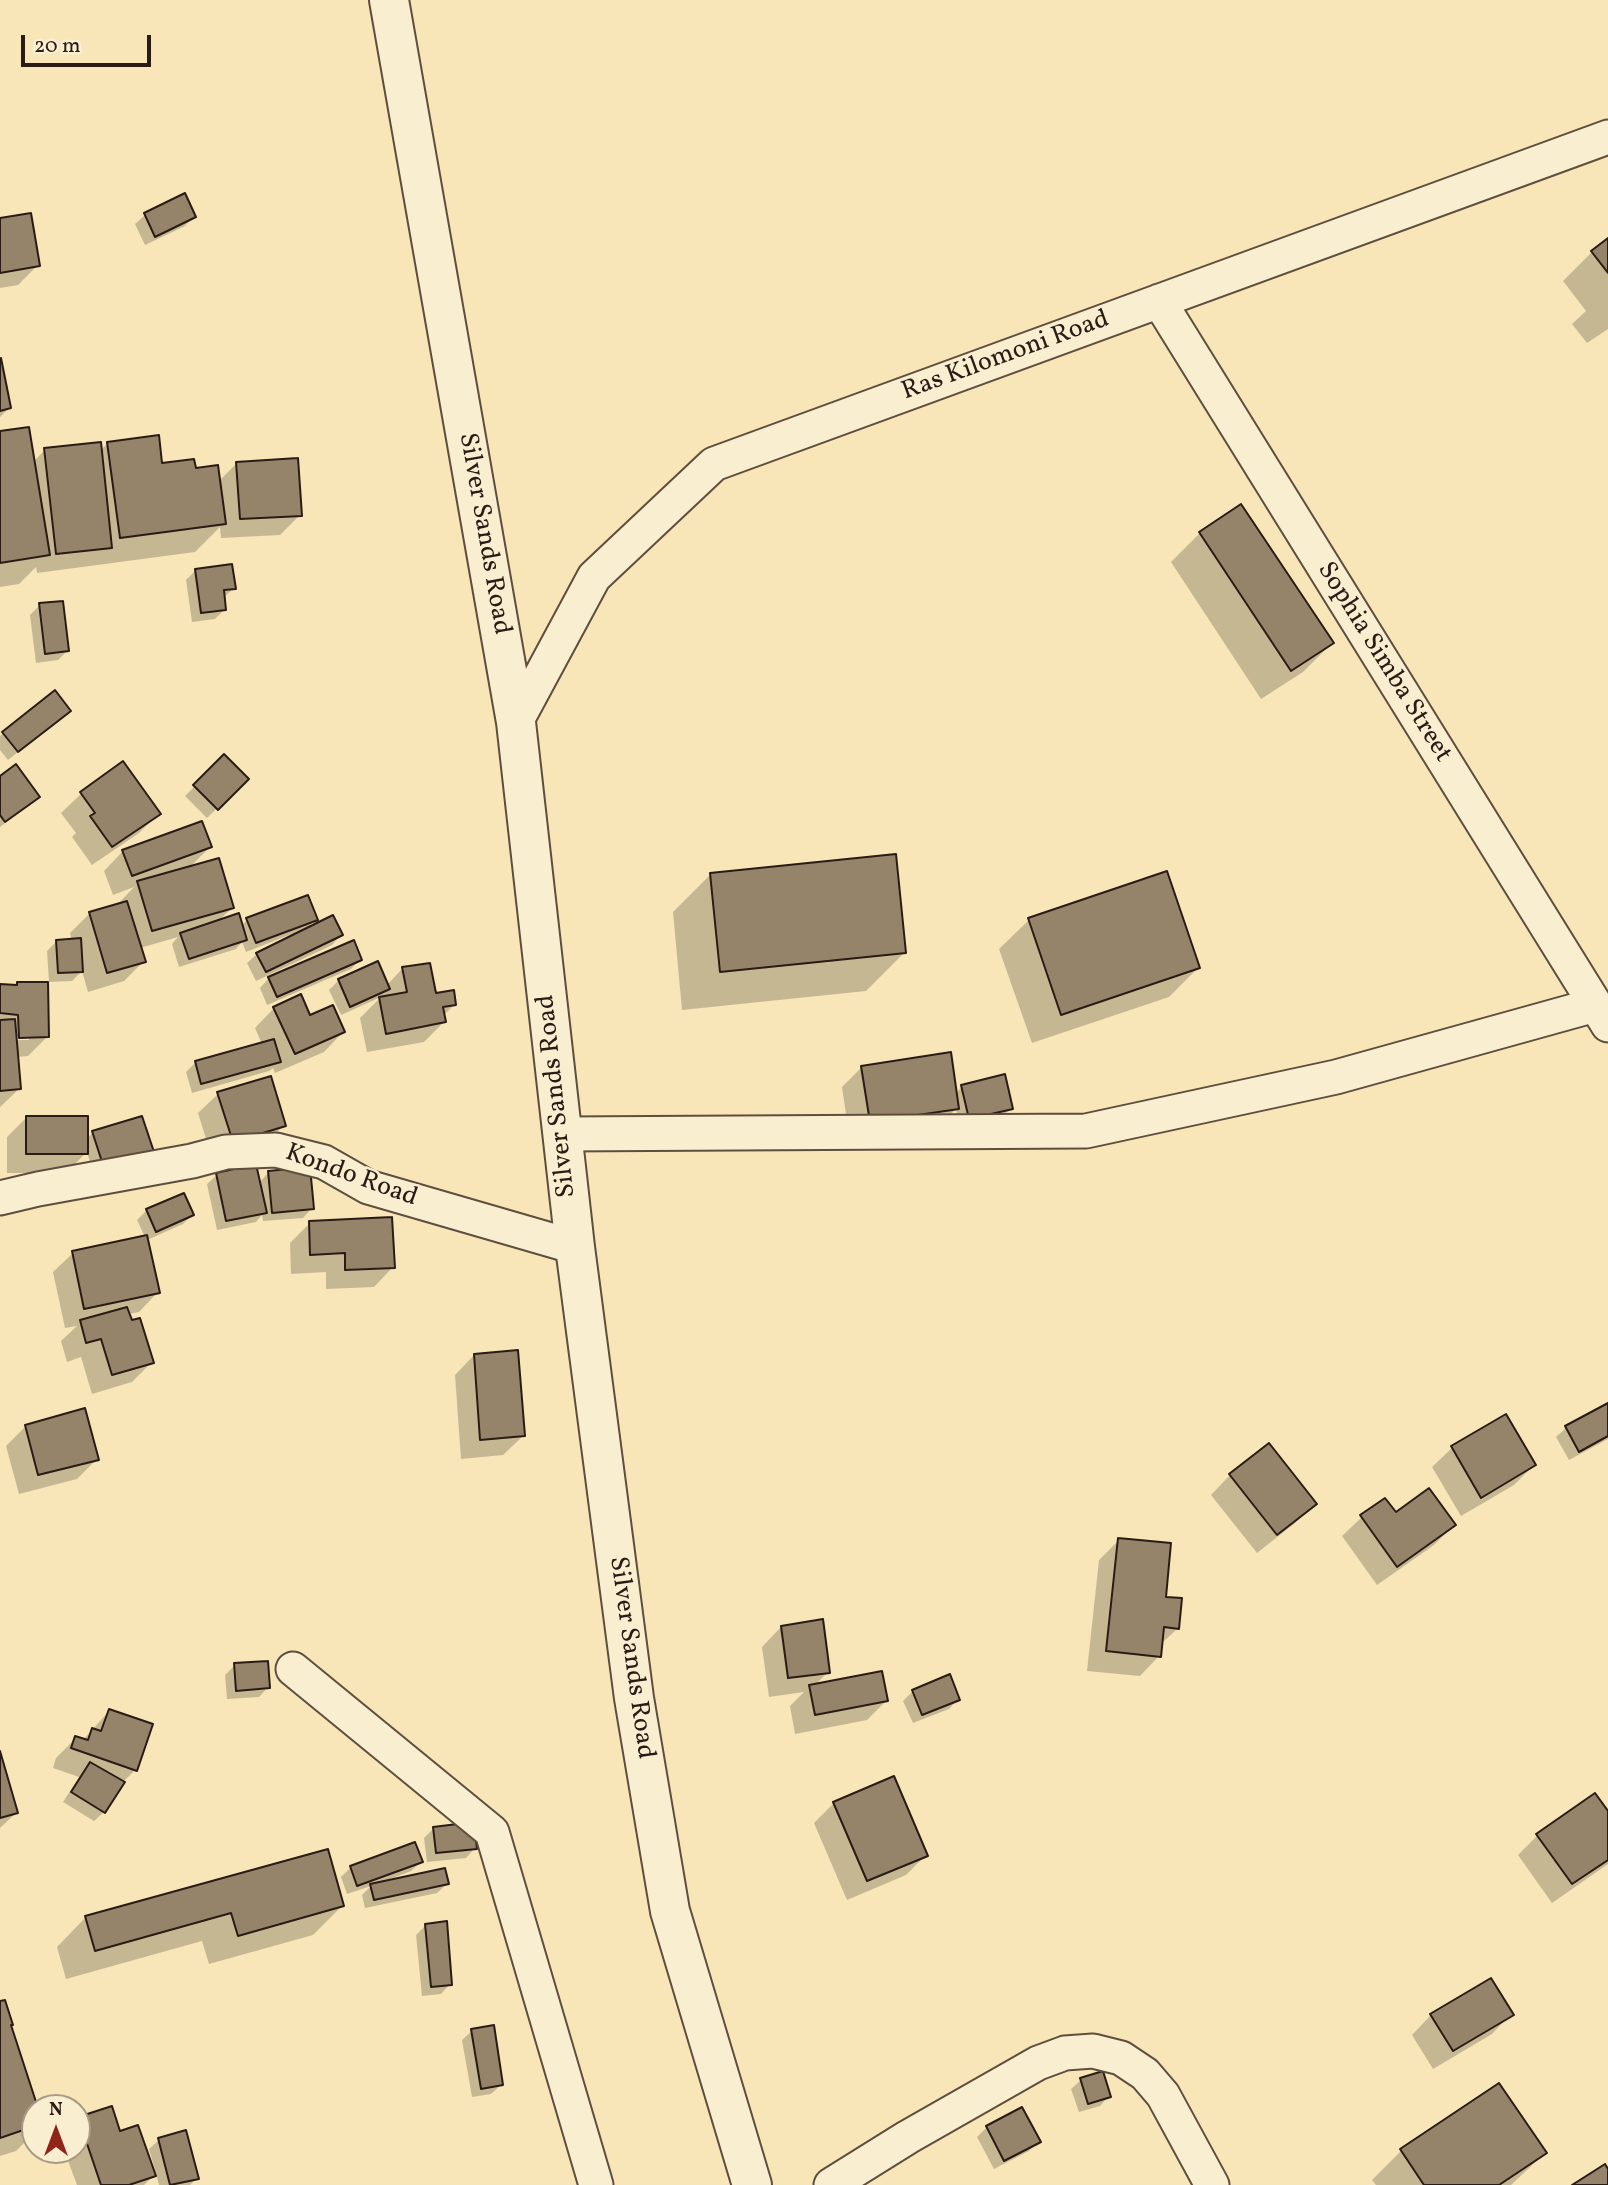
<!DOCTYPE html>
<html>
<head>
<meta charset="utf-8">
<style>
  body { margin:0 }
  #map { position:relative; width:1608px; height:2185px; overflow:hidden; background:#f8e5b8; font-family:Vollkorn,serif }
  canvas { display:block }
  .north { position:absolute; left:21px; top:2094px; width:70px; height:70px; box-sizing:border-box; background:#faeed1; border:2px solid #a79a86; border-radius:50%; rotate:0deg; font-size:19px; font-weight:700; line-height:28px; text-align:center; color:#2a1b15 }
  .north::after { content:''; display:block; margin:auto; width:24px; height:32px; background:#8f2418; clip-path:polygon(50% 0,100% 100%,50% 72%,0 100%) }
  .scale { position:absolute; left:21px; top:35px; width:130px; height:32px; box-sizing:border-box; border:4px solid #2a1b15; border-top:0; padding-left:9px; font-size:21px; line-height:24px; white-space:nowrap; color:#2a1b15; -webkit-text-stroke:5px #faeed1; paint-order:stroke }
</style>
</head>
<body>
<div id="map">
<canvas width="1608" height="2185"></canvas>
<div class="north">N</div>
<div class="scale">20 m</div>
</div>
<script>
const ctx = document.querySelector('canvas').getContext('2d');
ctx.lineJoin = 'round';
function fillPath(path, color) {
  ctx.fillStyle = color;
  ctx.fill(path, 'evenodd');
}
function poly(rows) {
  const path = new Path2D();
  for (const r of rows) {
    path.moveTo(r[0], r[1]);
    for (let i = 2; i < r.length; i += 2) path.lineTo(r[i], r[i + 1]);
  }
  return path;
}
function stroke(path, color, width, dash) {
  ctx.strokeStyle = color;
  ctx.lineWidth = width;
  ctx.lineCap = dash ? 'butt' : 'round';
  ctx.setLineDash(dash || []);
  ctx.stroke(path);
}
function label(font, color, halo, rows, align = 'center') {
  ctx.font = font + ' Vollkorn,serif';
  ctx.lineWidth = 5;
  ctx.setLineDash([]);
  ctx.textBaseline = 'middle';
  ctx.strokeStyle = halo;
  ctx.fillStyle = color;
  for (const [text, x, y, turn = 0] of rows) {
    ctx.save();
    ctx.translate(x, y);
    ctx.rotate((+turn || 0) * Math.PI / 180);
    ctx.textAlign = isNaN(turn) ? turn : align;
    if (halo) ctx.strokeText(text, 0, 0);
    ctx.fillText(text, 0, 0);
    ctx.restore();
  }
}
fillPath(poly([
  [145,215,194,216,185,226,145,245,135,224],
  [0,220,38,265,18,285,0,288],
  [1608,240,1608,329,1587,343,1572,324,1586,311,1563,281,1592,252],
  [0,361,9,408,0,417],
  [0,433,33,462,45,450,100,451,108,443,161,465,194,470,218,482,237,463,300,515,280,535,221,538,220,527,195,552,37,573,36,567,19,584,0,587],
  [1200,533,1332,643,1303,672,1261,699,1171,562],
  [196,570,234,588,223,598,225,609,215,619,192,622,186,580],
  [40,605,67,651,58,660,36,663,30,615],
  [69,711,8,760,0,750,0,736,3,733],
  [224,757,247,779,207,818,185,796],
  [123,763,159,813,139,833,92,865,72,837,76,833,61,813,81,794],
  [0,778,38,797,0,827],
  [210,847,188,869,232,908,217,922,241,926,247,920,316,919,305,930,341,935,332,945,256,981,247,963,257,954,290,938,289,935,246,952,242,942,236,949,179,967,172,944,178,937,140,948,144,961,124,981,88,992,82,971,72,981,49,982,47,951,57,941,72,941,70,933,90,913,119,905,119,903,134,887,113,895,104,871,123,851],
  [711,874,904,953,866,991,682,1010,673,912],
  [1029,920,1198,968,1169,997,1032,1043,999,949],
  [360,960,351,969,267,1005,260,988,269,978],
  [377,963,387,985,402,969,434,995,455,1004,443,1016,444,1022,424,1042,367,1052,360,1018,381,997,341,1015,329,990,339,980],
  [18,984,47,1037,28,1056,16,1057,19,1089,0,1107,0,985,15,987],
  [10,1036,29,1036,29,1040,10,1040],
  [274,1008,310,1018,343,1032,324,1052,275,1073,273,1068,269,1071,192,1093,186,1072,196,1062,262,1044,255,1028],
  [862,1067,955,1094,962,1087,1011,1108,1001,1118,960,1127,956,1109,937,1128,850,1141,842,1087],
  [218,1094,284,1125,265,1145,213,1161,198,1113],
  [27,1117,86,1140,93,1132,141,1118,94,1176,87,1152,66,1173,7,1173,7,1137],
  [269,1172,312,1208,303,1218,263,1221,262,1215,256,1222,217,1230,207,1184,217,1175,259,1183],
  [147,1210,192,1215,183,1224,147,1240,158,1292,139,1312,128,1314,152,1362,132,1382,92,1394,81,1357,67,1362,61,1341,77,1326,65,1328,53,1272,73,1253,145,1237,137,1220],
  [310,1223,393,1267,374,1287,326,1289,326,1272,291,1274,290,1243],
  [474,1355,523,1436,503,1455,461,1459,455,1375],
  [1607,1405,1608,1439,1569,1460,1556,1437,1566,1428],
  [26,1426,97,1459,77,1479,19,1494,6,1446],
  [1452,1448,1534,1465,1514,1485,1461,1516,1432,1467],
  [1230,1475,1315,1504,1295,1523,1257,1553,1211,1495],
  [1362,1517,1454,1525,1434,1545,1377,1585,1342,1536],
  [1119,1540,1164,1598,1178,1628,1160,1645,1159,1656,1140,1676,1087,1671,1099,1560],
  [781,1627,828,1672,814,1686,886,1701,867,1720,795,1734,790,1706,804,1692,769,1697,762,1647],
  [235,1665,268,1687,259,1697,227,1699,225,1675],
  [913,1691,958,1699,949,1709,913,1723,903,1701],
  [109,1711,135,1770,122,1783,104,1812,94,1821,63,1802,79,1777,53,1768,56,1758,76,1738,83,1740],
  [0,1758,16,1813,0,1828],
  [834,1803,926,1855,906,1875,847,1900,814,1823],
  [1608,1814,1608,1864,1552,1903,1518,1855,1537,1836],
  [434,1828,475,1848,466,1858,427,1862,424,1838],
  [421,1862,411,1871,390,1879,391,1881,447,1884,437,1893,365,1908,362,1895,371,1886,347,1894,341,1877,351,1867],
  [342,1906,313,1935,209,1964,202,1941,66,1979,57,1947,86,1917],
  [426,1925,450,1984,441,1994,422,1996,416,1935],
  [0,2003,37,2108,35,2132,16,2151,0,2156],
  [1511,2014,1492,2034,1433,2069,1412,2035,1431,2015],
  [472,2031,501,2085,491,2094,472,2097,462,2040],
  [1081,2080,1109,2096,1100,2106,1079,2112,1071,2089],
  [79,2119,119,2133,152,2170,155,2170,149,2149,159,2140,197,2178,190,2185,159,2185,156,2173,144,2185,77,2185,64,2150,77,2150,77,2121],
  [987,2127,1038,2141,1029,2151,994,2169,977,2137],
  [1401,2151,1545,2153,1511,2185,1376,2185,1372,2180]
]), '#0003');
const building = poly([
  [185,193,196,217,155,237,144,213,185,193],
  [31,213,40,266,0,273,0,218,31,213],
  [1608,238,1608,273,1591,251,1608,238],
  [1,358,11,408,0,411,0,359,1,358],
  [29,427,50,555,0,563,0,431,29,427],
  [159,435,162,463,194,459,196,468,218,465,226,524,120,538,107,442,159,435],
  [101,442,112,548,56,554,44,448,101,442],
  [298,458,302,516,240,519,236,462,298,458],
  [1241,504,1334,643,1291,671,1199,532,1241,504],
  [232,564,236,589,224,590,226,610,201,613,195,569,232,564],
  [63,601,69,651,45,654,39,603,63,601],
  [55,690,71,711,18,752,2,732,55,690],
  [224,754,249,779,218,810,193,785,224,754],
  [123,761,161,814,112,847,90,816,95,813,80,792,123,761],
  [16,764,40,797,5,822,0,815,0,776,16,764],
  [202,821,212,847,132,876,122,850,202,821],
  [896,854,906,953,720,972,710,873,896,854],
  [219,858,234,908,152,931,137,881,219,858],
  [1167,871,1200,968,1061,1015,1028,918,1167,871],
  [308,895,318,920,256,943,246,918,308,895],
  [127,901,146,962,107,973,89,912,127,901],
  [239,913,247,940,189,959,180,933,239,913],
  [333,915,343,935,266,972,256,953,333,915],
  [81,938,83,972,58,973,56,940,81,938],
  [354,940,362,960,277,997,268,977,354,940],
  [378,961,390,989,350,1007,338,979,378,961],
  [430,963,436,993,454,990,456,1005,443,1007,446,1022,386,1034,379,997,407,992,402,967,430,963],
  [17,982,48,982,49,1037,19,1038,18,1015,0,1013,0,984,17,985,17,982],
  [301,994,310,1015,333,1005,345,1032,295,1054,273,1007,301,994],
  [15,1019,21,1089,0,1091,0,1020,15,1019],
  [274,1039,281,1062,201,1084,195,1061,274,1039],
  [951,1052,959,1109,870,1122,861,1066,951,1052],
  [1005,1074,1013,1109,969,1119,961,1085,1005,1074],
  [271,1076,286,1126,233,1142,217,1092,271,1076],
  [26,1116,88,1116,88,1154,26,1154,26,1116],
  [142,1116,154,1152,104,1168,92,1131,142,1116],
  [256,1164,267,1213,226,1221,216,1173,256,1164],
  [310,1167,314,1209,272,1213,268,1171,310,1167],
  [184,1193,194,1215,156,1232,146,1209,184,1193],
  [392,1217,395,1268,345,1270,345,1253,310,1255,309,1221,392,1217],
  [147,1235,160,1293,84,1309,72,1251,147,1235],
  [127,1307,132,1320,140,1318,154,1363,112,1375,101,1339,86,1343,80,1320,127,1307],
  [518,1350,525,1436,480,1440,474,1354,518,1350],
  [1608,1403,1608,1436,1579,1452,1565,1426,1608,1403],
  [85,1408,99,1460,38,1475,25,1425,85,1408],
  [1506,1414,1536,1465,1481,1498,1451,1446,1506,1414],
  [1269,1443,1317,1504,1277,1535,1229,1474,1269,1443],
  [1429,1488,1456,1525,1397,1567,1360,1515,1385,1498,1396,1512,1429,1488],
  [1118,1538,1171,1543,1166,1597,1182,1598,1179,1629,1164,1627,1161,1657,1106,1651,1118,1538],
  [823,1619,830,1673,788,1678,781,1626,823,1619],
  [268,1661,270,1688,236,1691,234,1663,268,1661],
  [882,1671,888,1701,815,1715,809,1685,882,1671],
  [950,1674,960,1700,922,1715,912,1690,950,1674],
  [109,1709,153,1724,137,1771,71,1748,75,1736,88,1740,92,1728,101,1731,109,1709],
  [0,1751,18,1813,0,1818,0,1751],
  [90,1762,125,1782,105,1813,71,1792,90,1762],
  [894,1776,928,1856,867,1881,833,1802,894,1776],
  [1595,1793,1608,1811,1608,1860,1572,1884,1536,1834,1595,1793],
  [474,1822,477,1849,436,1853,433,1827,474,1822],
  [415,1842,423,1862,357,1886,350,1866,415,1842],
  [328,1849,344,1906,238,1936,231,1913,95,1951,85,1916,328,1849],
  [445,1868,449,1884,374,1900,370,1884,445,1868],
  [447,1921,452,1985,431,1987,425,1924,447,1921],
  [1491,1978,1514,2015,1453,2051,1430,2014,1491,1978],
  [5,2000,13,2025,11,2025,38,2108,35,2108,35,2126,0,2138,0,2001,5,2000],
  [494,2025,503,2085,481,2089,471,2029,494,2025],
  [1103,2071,1111,2097,1088,2104,1080,2078,1103,2071],
  [1499,2083,1547,2153,1499,2185,1424,2185,1400,2149,1499,2083],
  [112,2106,120,2131,138,2125,156,2176,129,2185,101,2185,78,2117,112,2106],
  [1022,2107,1041,2142,1004,2161,986,2126,1022,2107],
  [186,2130,199,2179,170,2185,158,2138,186,2130],
  [1605,2164,1608,2169,1608,2185,1572,2185,1605,2164]
]);
fillPath(building, '#95846a');
stroke(building, '#2a1b15', 2);
const minor = poly([
  [1159,301,1608,1025],
  [516,722,594,577,714,464,1608,137],
  [563,1134,1086,1131,1336,1077,1595,1005],
  [0,1198,38,1189,192,1161,226,1152,276,1150,324,1162,368,1187,575,1247],
  [293,1669,492,1832,596,2185],
  [831,2185,908,2137,1038,2063,1065,2053,1093,2051,1121,2058,1145,2074,1163,2095,1212,2185]
]);
const tertiary = poly([
  [389,0,516,722,575,1247,634,1698,670,1911,752,2185]
]);
stroke(minor, '#5e4e3e', 37);
stroke(tertiary, '#5e4e3e', 42);
stroke(minor, '#faeed1', 33);
stroke(tertiary, '#faeed1', 38);
label('26px', '#2a1b15', '#faeed1', [
  ["Ras Kilomoni Road",1006,357,-20],
  ["Silver Sands Road",483,534,80],
  ["Sophia Simba Street",1383,663,58],
  ["Silver Sands Road",558,1096,-96],
  ["Kondo Road",351,1177,20],
  ["Silver Sands Road",630,1658,82]
]);
</script>
</body>
</html>
